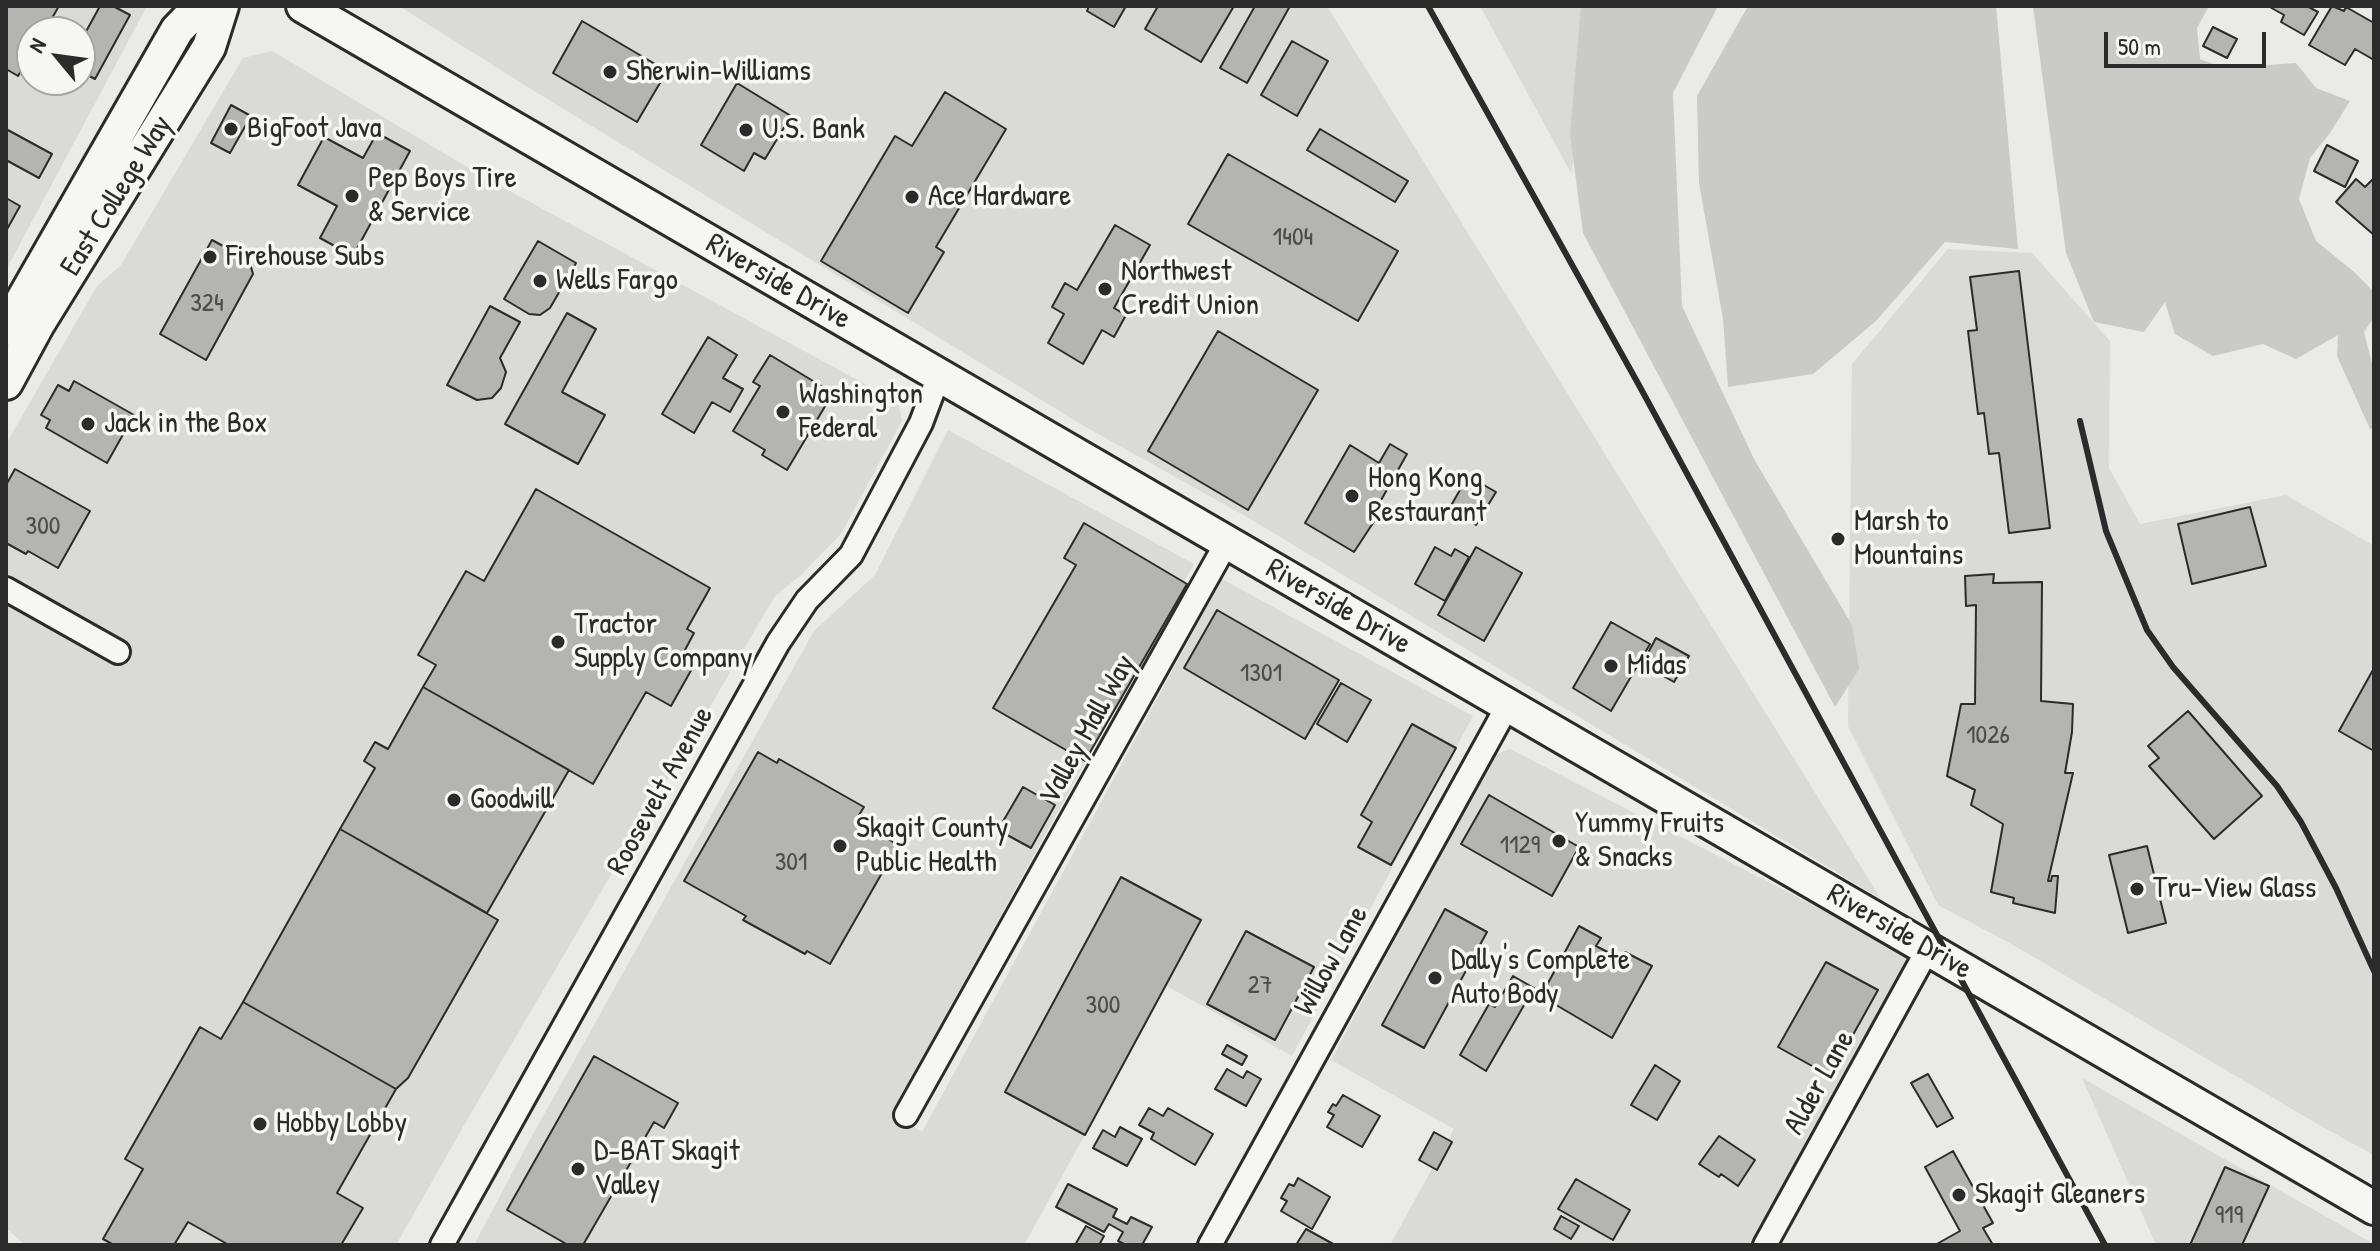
<!DOCTYPE html>
<html>
<head>
<meta charset="utf-8">
<style>
  body { margin:0 }
  #map { position:relative; width:2380px; height:1251px; overflow:hidden; background:#eaeae6; font-family:"Patrick Hand",sans-serif }
  canvas { display:block }
  .frame { position:absolute; inset:0; border:8px solid #2b2b2b; pointer-events:none }
  .north { position:absolute; left:16px; top:16px; width:80px; height:80px; box-sizing:border-box; background:#f6f6f2; border:2px solid #a5a5a2; border-radius:50%; rotate:299deg; font-size:22px; font-weight:700; line-height:32px; text-align:center; color:#2b2b2b }
  .north::after { content:''; display:block; margin:auto; width:28px; height:36px; background:#2b2b2b; clip-path:polygon(50% 0,100% 100%,50% 72%,0 100%) }
  .scale { position:absolute; left:2104px; top:32px; width:162px; height:36px; box-sizing:border-box; border:4px solid #2b2b2b; border-top:0; padding-left:10px; font-size:24px; line-height:28px; white-space:nowrap; color:#2b2b2b; -webkit-text-stroke:6px #f6f6f2; paint-order:stroke }
</style>
</head>
<body>
<div id="map">
<canvas width="2380" height="1251"></canvas>
<div class="frame"></div>
<div class="north">N</div>
<div class="scale">50 m</div>
</div>
<script>
const ctx = document.querySelector('canvas').getContext('2d');
ctx.lineJoin = 'round';
function fillPath(path, color) {
  ctx.fillStyle = color;
  ctx.fill(path, 'evenodd');
}
function poly(rows) {
  const path = new Path2D();
  for (const r of rows) {
    path.moveTo(r[0], r[1]);
    for (let i = 2; i < r.length; i += 2) path.lineTo(r[i], r[i + 1]);
  }
  return path;
}
function stroke(path, color, width, dash) {
  ctx.strokeStyle = color;
  ctx.lineWidth = width;
  ctx.lineCap = dash ? 'butt' : 'round';
  ctx.setLineDash(dash || []);
  ctx.stroke(path);
}
function label(font, color, halo, rows, align = 'center') {
  ctx.font = font + ' "Patrick Hand",sans-serif';
  ctx.lineWidth = 7;
  ctx.setLineDash([]);
  ctx.textBaseline = 'middle';
  ctx.strokeStyle = halo;
  ctx.fillStyle = color;
  for (const [text, x, y, turn = 0] of rows) {
    ctx.save();
    ctx.translate(x, y);
    ctx.rotate((+turn || 0) * Math.PI / 180);
    ctx.textAlign = isNaN(turn) ? turn : align;
    if (halo) ctx.strokeText(text, 0, 0);
    ctx.fillText(text, 0, 0);
    ctx.restore();
  }
}
fillPath(poly([
  [6,6,147,6,6,270],
  [32,32,80,32,80,80,32,80],
  [399,6,1327,6,1881,899,1247,517,1084,426,526,86],
  [1480,6,1603,6,1571,173],
  [272,51,484,177,898,402,902,421,841,534,801,575,775,596,471,1113,396,1245,25,1245,6,1228,6,444,97,286,121,265,243,58],
  [1948,249,2032,253,2110,341,2109,468,2140,524,2286,495,2374,546,2374,1155,2326,1129,2015,946,1938,905,1848,726,1852,364],
  [948,430,1194,564,892,1113,922,1132,1222,579,1473,716,1292,1056,1167,986,1024,1245,474,1245,527,1145,814,631,875,575],
  [1510,749,1918,959,1816,1148,1806,1143,1749,1245,1390,1245,1454,1129,1331,1060,1494,755],
  [2082,1078,2374,1244,2374,1245,2156,1245]
]), '#dadad6');
fillPath(poly([
  [1581,6,1718,6,1673,93,1682,306,1754,459,1852,625,1859,669,1835,707,1583,233,1570,134],
  [1748,6,1996,6,2018,249,1945,242,1876,321,1813,374,1728,387,1723,319,1699,183,1697,96],
  [2033,6,2209,6,2197,28,2200,59,2224,68,2296,63,2316,88,2350,101,2330,133,2310,158,2299,199,2316,241,2353,271,2374,292,2374,317,2364,332,2374,371,2374,429,2370,429,2337,356,2338,335,2296,359,2263,344,2213,356,2175,334,2165,302,2144,332,2094,322,2066,253]
]), '#cacac7');
const building = poly([
  [6,6,59,6,44,32,32,32,32,53,18,76,6,69,6,6],
  [100,6,113,6,130,15,95,79,80,71,80,36,83,37,100,6],
  [1089,6,1126,6,1114,27,1087,11,1089,6],
  [1158,6,1234,6,1201,62,1145,29,1158,6],
  [1255,6,1290,6,1247,83,1220,68,1255,6],
  [2268,6,2307,6,2318,12,2304,35,2281,22,2284,15,2268,6],
  [2332,6,2344,11,2346,7,2374,23,2374,60,2355,49,2345,65,2309,45,2332,6],
  [582,21,667,71,637,122,553,73,582,21],
  [2213,27,2237,39,2227,58,2203,46,2213,27],
  [1292,41,1328,61,1297,116,1261,95,1292,41],
  [737,83,791,116,765,159,754,153,744,171,701,145,737,83],
  [945,92,1006,129,936,247,944,252,908,313,821,261,895,136,912,146,945,92],
  [231,105,251,116,230,153,211,143,231,105],
  [6,129,52,154,39,178,6,160,6,129],
  [1320,129,1408,181,1395,202,1307,150,1320,129],
  [377,133,410,151,353,256,320,238,337,206,298,185,324,137,363,158,377,133],
  [2327,145,2358,161,2345,187,2314,171,2327,145],
  [1228,154,1398,251,1358,321,1188,224,1228,154],
  [2374,178,2374,235,2336,202,2356,179,2365,187,2374,178],
  [6,198,20,206,6,231,6,198],
  [1115,225,1150,245,1114,308,1126,315,1114,337,1102,330,1083,364,1048,343,1064,314,1052,307,1065,283,1077,290,1115,225],
  [212,240,249,260,253,274,206,360,160,334,212,240],
  [538,241,576,263,550,308,540,315,529,314,504,299,538,241],
  [2019,271,2050,528,2009,533,1999,453,1989,454,1984,413,1978,414,1968,331,1977,330,1970,277,2019,271],
  [490,306,520,322,500,358,506,372,501,388,492,398,477,400,447,385,490,306],
  [567,313,596,329,562,392,605,415,578,464,505,424,567,313],
  [1218,331,1318,390,1248,510,1148,451,1218,331],
  [708,337,737,355,723,378,743,389,730,412,712,402,694,433,662,414,708,337],
  [770,355,833,393,787,470,762,455,765,450,733,431,760,386,753,382,770,355],
  [74,381,134,415,107,463,46,428,50,420,41,415,58,385,69,391,74,381],
  [1390,444,1407,454,1371,518,1375,520,1354,552,1305,523,1350,445,1379,463,1390,444],
  [15,469,90,511,58,568,28,551,26,554,6,543,6,485,15,469],
  [1468,476,1496,492,1476,525,1449,509,1468,476],
  [536,489,710,588,687,629,694,633,685,650,698,658,671,706,646,692,593,784,423,687,436,665,418,655,466,571,484,581,536,489],
  [2250,507,2266,566,2192,584,2178,524,2250,507],
  [1084,523,1187,584,1085,761,993,708,1076,565,1064,558,1084,523],
  [1435,547,1451,556,1455,549,1469,557,1445,601,1415,584,1435,547],
  [1476,547,1522,573,1484,641,1438,615,1476,547],
  [1994,574,1993,583,2042,582,2041,701,2073,704,2072,732,2065,773,2073,773,2048,881,2051,881,2052,876,2058,876,2055,913,2013,903,2014,898,1991,892,2003,824,1971,805,1975,790,1947,776,1961,704,1975,704,1976,605,1966,606,1965,576,1994,574],
  [1217,610,1339,680,1305,739,1184,668,1217,610],
  [1611,622,1650,644,1611,711,1573,688,1611,622],
  [1656,638,1689,656,1674,682,1642,664,1656,638],
  [2374,668,2374,751,2339,731,2374,668],
  [1341,683,1371,700,1347,742,1317,724,1341,683],
  [423,687,569,770,487,913,340,829,375,768,364,761,375,742,388,749,423,687],
  [2188,711,2262,796,2214,839,2149,766,2159,758,2148,746,2188,711],
  [1412,724,1456,748,1391,865,1358,847,1372,822,1361,815,1412,724],
  [758,752,777,763,779,759,864,807,856,820,898,845,830,964,807,951,805,954,743,920,746,916,684,881,758,752],
  [1023,787,1055,805,1031,848,998,830,1023,787],
  [1489,795,1579,847,1552,896,1461,844,1489,795],
  [340,829,498,920,408,1078,396,1089,243,1002,340,829],
  [2147,846,2166,923,2128,933,2109,855,2147,846],
  [1121,877,1201,920,1085,1135,1005,1092,1121,877],
  [1445,909,1487,932,1424,1048,1382,1025,1445,909],
  [1579,926,1601,938,1596,946,1621,959,1625,952,1652,966,1612,1038,1541,996,1579,926],
  [1246,931,1314,967,1275,1040,1207,1004,1246,931],
  [1826,962,1878,990,1830,1076,1778,1047,1826,962],
  [1513,976,1534,988,1486,1071,1460,1055,1489,1004,1495,1007,1513,976],
  [243,1002,396,1089,337,1193,363,1208,341,1245,229,1245,188,1222,174,1245,114,1245,103,1239,143,1169,125,1159,200,1027,221,1039,243,1002],
  [1227,1045,1247,1056,1242,1065,1222,1054,1227,1045],
  [594,1056,678,1103,664,1128,654,1122,583,1245,568,1245,507,1210,594,1056],
  [1655,1065,1680,1081,1657,1120,1631,1105,1655,1065],
  [1227,1069,1243,1078,1247,1071,1261,1079,1246,1106,1215,1089,1227,1069],
  [1928,1074,1953,1118,1937,1127,1911,1083,1928,1074],
  [1343,1095,1380,1116,1362,1147,1327,1127,1334,1115,1328,1112,1333,1104,1336,1106,1343,1095],
  [1149,1108,1163,1116,1168,1108,1213,1134,1195,1165,1151,1139,1154,1133,1139,1125,1149,1108],
  [1120,1127,1142,1139,1127,1166,1093,1148,1103,1130,1115,1137,1120,1127],
  [1434,1132,1452,1142,1437,1170,1419,1160,1434,1132],
  [1719,1136,1755,1160,1738,1186,1721,1174,1719,1177,1699,1164,1719,1136],
  [1953,1151,1993,1223,1983,1228,1993,1245,1935,1245,1960,1231,1925,1167,1953,1151],
  [2225,1167,2269,1186,2242,1245,2190,1245,2225,1167],
  [1298,1178,1330,1197,1312,1229,1281,1211,1287,1201,1281,1198,1289,1184,1294,1186,1298,1178],
  [1576,1179,1630,1210,1613,1240,1558,1209,1576,1179],
  [1068,1184,1117,1209,1113,1217,1127,1224,1131,1217,1152,1227,1142,1245,1126,1245,1118,1241,1123,1232,1109,1224,1104,1232,1056,1207,1068,1184],
  [1561,1216,1579,1226,1571,1239,1554,1229,1561,1216],
  [1086,1226,1104,1236,1099,1245,1075,1245,1086,1226],
  [1306,1229,1335,1245,1296,1245,1306,1229]
]);
fillPath(building, '#b4b4b1');
stroke(building, '#2b2b2b', 2);
const street = poly([
  [6,589,118,652],
  [906,1115,1227,542],
  [442,1245,778,643,807,600,851,555,921,423,939,375],
  [1210,1245,1508,705],
  [1765,1245,1928,949]
]);
const secondary = poly([
  [303,6,2374,1208],
  [6,329,177,30,200,6],
  [6,383,38,324,209,47,222,6]
]);
stroke(street, '#2b2b2b', 28);
stroke(secondary, '#2b2b2b', 38);
stroke(street, '#f6f6f2', 22);
stroke(secondary, '#f6f6f2', 32);
stroke(poly([
  [1428,6,1640,387,2105,1245],
  [2080,421,2106,531,2147,630,2173,667,2277,786,2301,822,2336,888,2374,971]
]), '#2b2b2b', 6);
for (const [x, y, r, color] of [
  [610,72,8,"#2b2b2b"],
  [231,129,8,"#2b2b2b"],
  [746,130,8,"#2b2b2b"],
  [352,196,8,"#2b2b2b"],
  [912,197,8,"#2b2b2b"],
  [210,257,8,"#2b2b2b"],
  [540,281,8,"#2b2b2b"],
  [1105,289,8,"#2b2b2b"],
  [783,412,8,"#2b2b2b"],
  [88,424,8,"#2b2b2b"],
  [1352,496,8,"#2b2b2b"],
  [1838,539,8,"#2b2b2b"],
  [558,642,8,"#2b2b2b"],
  [1611,666,8,"#2b2b2b"],
  [454,800,8,"#2b2b2b"],
  [1559,841,8,"#2b2b2b"],
  [840,846,8,"#2b2b2b"],
  [2137,889,8,"#2b2b2b"],
  [1435,978,8,"#2b2b2b"],
  [260,1124,8,"#2b2b2b"],
  [578,1169,8,"#2b2b2b"],
  [1959,1195,8,"#2b2b2b"]
]) {
  const dot = new Path2D();
  dot.arc(x, y, r, 0, 2 * Math.PI);
  ctx.fillStyle = color;
  ctx.fill(dot);
  stroke(dot, '#f6f6f2', 3);
}
label('26px', '#4d4d4c', null, [
  ["1404",1293,238],
  ["324",207,304],
  ["300",43,527],
  ["1301",1261,674],
  ["1026",1988,736],
  ["1129",1520,846],
  ["301",791,863],
  ["27",1260,986],
  ["300",1103,1006],
  ["919",2229,1216]
]);
label('30px', '#2b2b2b', '#f6f6f2', [
  ["Sherwin-Williams",626,72],
  ["BigFoot Java",247,129],
  ["U.S. Bank",762,130],
  ["Pep Boys Tire",368,179],
  ["& Service",368,213],
  ["Ace Hardware",928,197],
  ["Firehouse Subs",226,257],
  ["Northwest",1121,272],
  ["Credit Union",1121,306],
  ["Wells Fargo",556,281],
  ["Washington",799,395],
  ["Federal",799,429],
  ["Jack in the Box",104,424],
  ["Hong Kong",1368,479],
  ["Restaurant",1368,513],
  ["Marsh to",1854,522],
  ["Mountains",1854,556],
  ["Tractor",574,625],
  ["Supply Company",574,659],
  ["Midas",1627,666],
  ["Goodwill",470,800],
  ["Yummy Fruits",1575,824],
  ["& Snacks",1575,858],
  ["Skagit County",856,829],
  ["Public Health",856,863],
  ["Tru-View Glass",2153,889],
  ["Dally's Complete",1451,961],
  ["Auto Body",1451,995],
  ["Hobby Lobby",276,1124],
  ["D-BAT Skagit",594,1152],
  ["Valley",594,1186],
  ["Skagit Gleaners",1975,1195]
], 'left');
label('30px', '#2b2b2b', '#f6f6f2', [
  ["East College Way",117,196,-58],
  ["Riverside Drive",778,282,30],
  ["Riverside Drive",1338,607,30],
  ["Valley Mall Way",1088,730,-61],
  ["Roosevelt Avenue",661,791,-61],
  ["Riverside Drive",1899,932,30],
  ["Willow Lane",1332,961,-61],
  ["Alder Lane",1820,1083,-61]
]);
</script>
</body>
</html>
